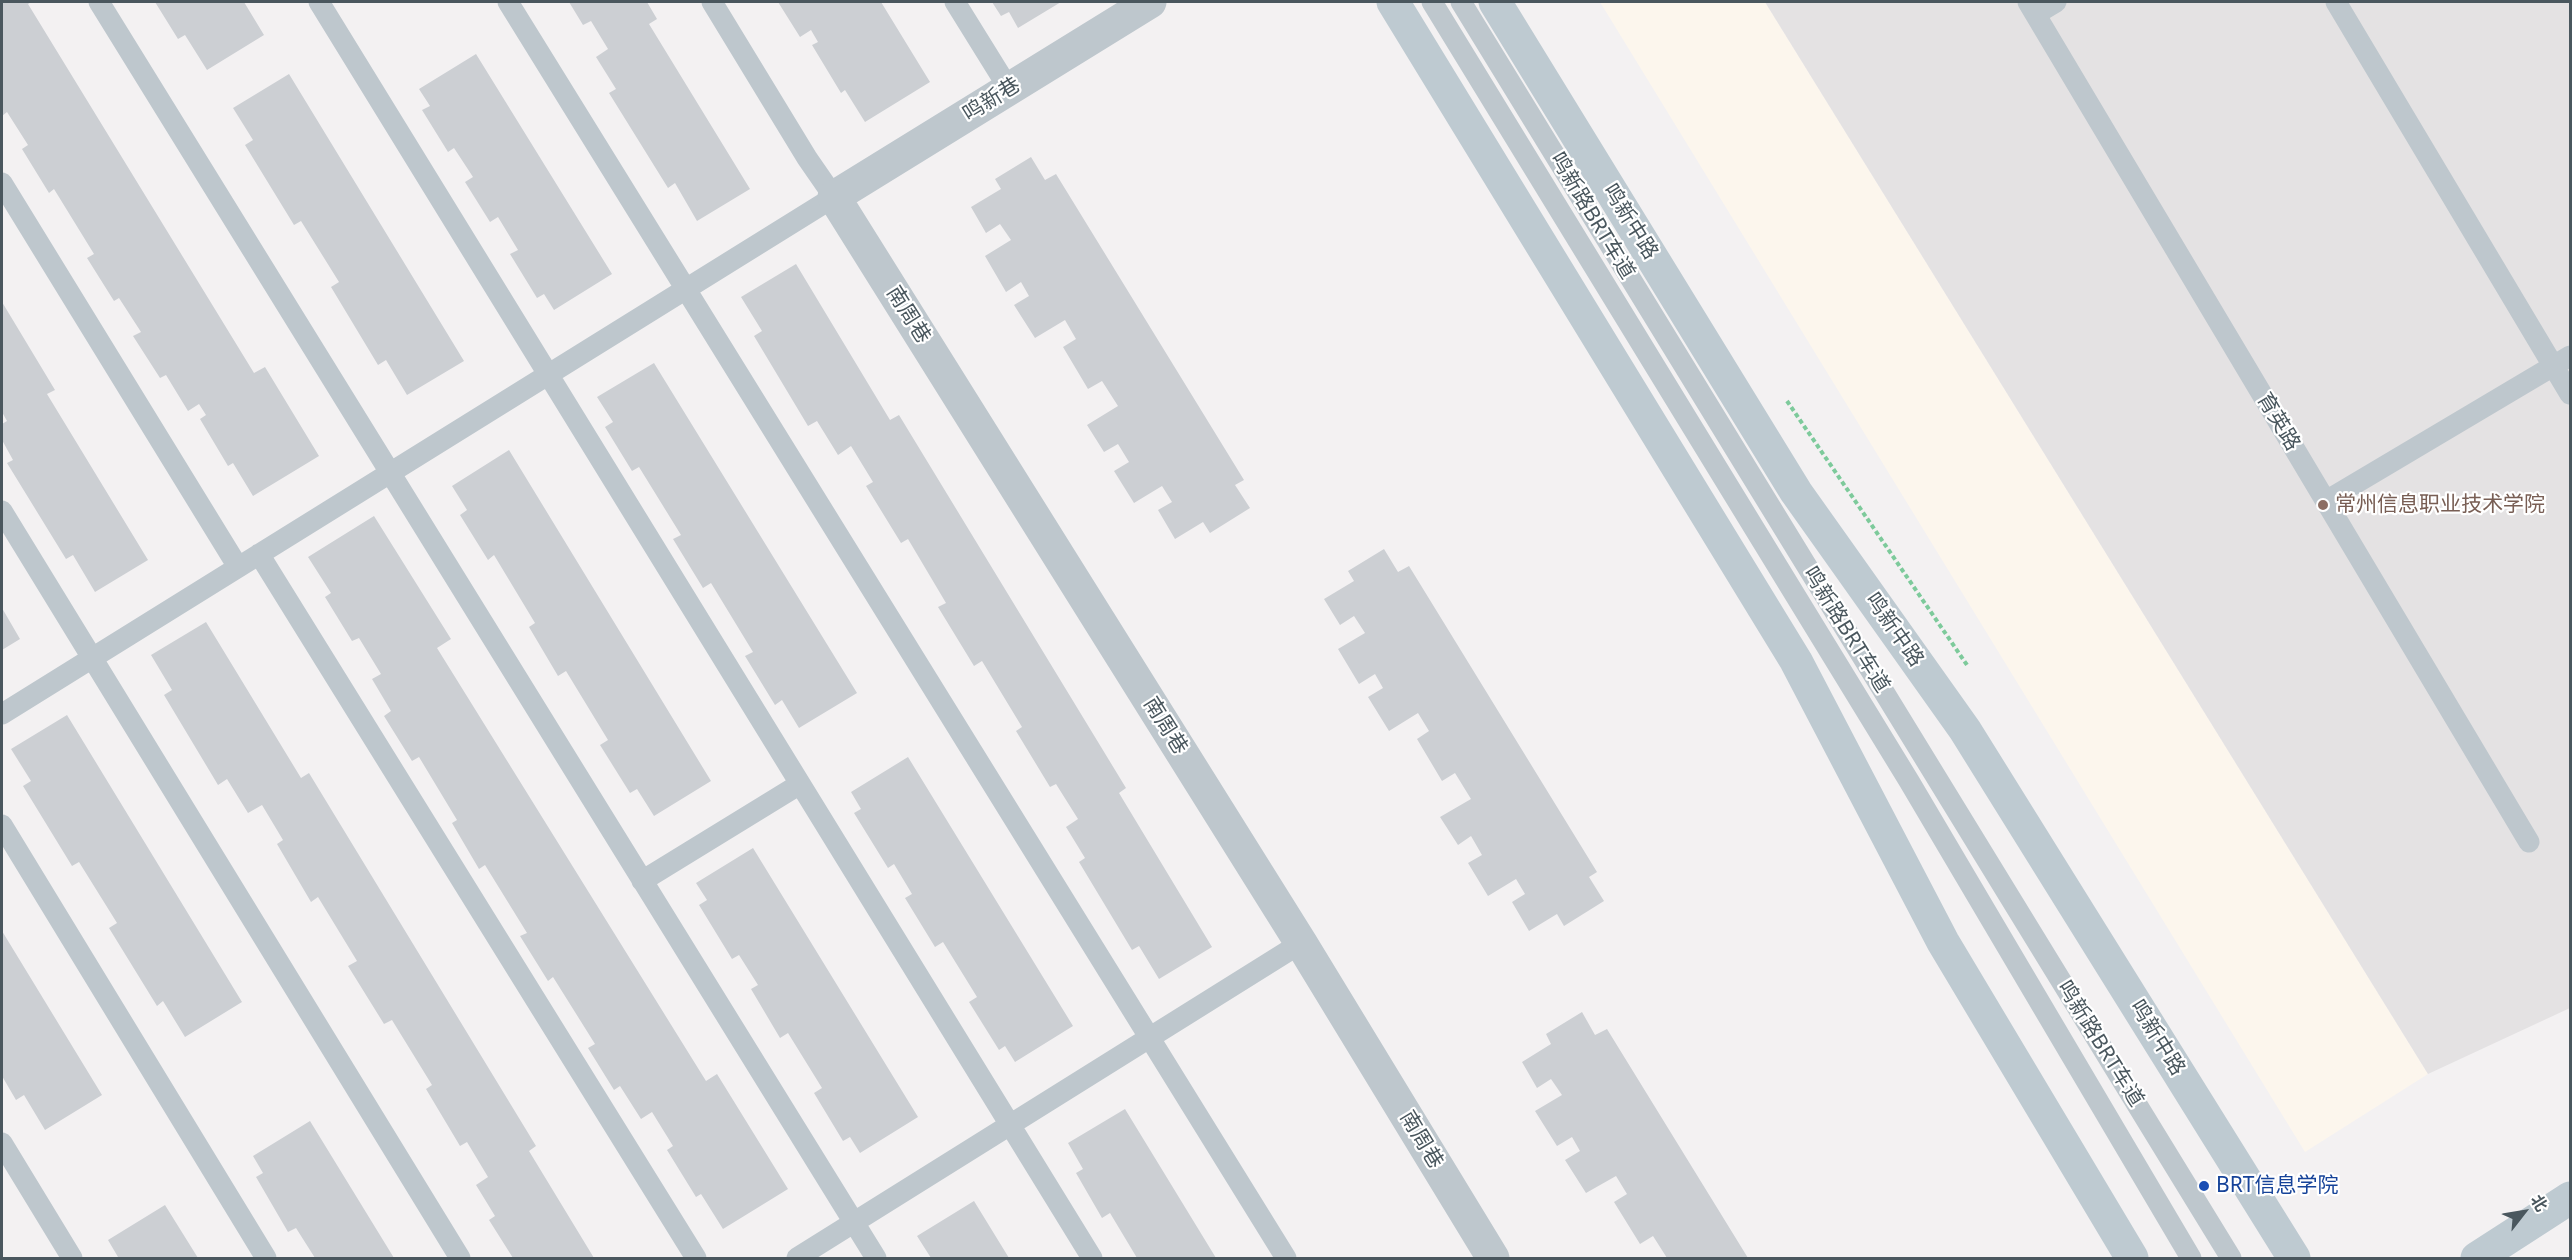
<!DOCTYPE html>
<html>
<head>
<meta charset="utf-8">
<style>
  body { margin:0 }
  #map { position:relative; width:2572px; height:1260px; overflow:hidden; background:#f3f1f2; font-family:"Noto Sans","Noto Sans SC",sans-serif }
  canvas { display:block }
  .frame { position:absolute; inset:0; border:3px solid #4a575e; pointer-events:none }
  .north { position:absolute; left:2494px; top:1182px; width:60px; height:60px; -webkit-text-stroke:4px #fff; paint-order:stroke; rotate:59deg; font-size:16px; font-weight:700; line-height:24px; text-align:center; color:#4a575e }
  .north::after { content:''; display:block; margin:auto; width:21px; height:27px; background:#4a575e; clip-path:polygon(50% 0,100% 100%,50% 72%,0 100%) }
</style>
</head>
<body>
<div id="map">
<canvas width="2572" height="1260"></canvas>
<div class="frame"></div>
<div class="north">北</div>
</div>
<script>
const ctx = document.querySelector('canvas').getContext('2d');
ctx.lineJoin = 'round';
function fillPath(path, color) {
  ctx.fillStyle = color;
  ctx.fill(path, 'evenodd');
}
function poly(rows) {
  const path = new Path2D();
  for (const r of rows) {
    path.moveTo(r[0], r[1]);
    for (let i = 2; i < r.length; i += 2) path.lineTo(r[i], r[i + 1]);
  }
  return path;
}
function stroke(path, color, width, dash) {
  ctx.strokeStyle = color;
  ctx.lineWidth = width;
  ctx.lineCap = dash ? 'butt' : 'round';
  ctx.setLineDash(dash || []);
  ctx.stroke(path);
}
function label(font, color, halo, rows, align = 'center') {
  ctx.font = font + ' "Noto Sans","Noto Sans SC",sans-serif';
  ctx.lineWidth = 4.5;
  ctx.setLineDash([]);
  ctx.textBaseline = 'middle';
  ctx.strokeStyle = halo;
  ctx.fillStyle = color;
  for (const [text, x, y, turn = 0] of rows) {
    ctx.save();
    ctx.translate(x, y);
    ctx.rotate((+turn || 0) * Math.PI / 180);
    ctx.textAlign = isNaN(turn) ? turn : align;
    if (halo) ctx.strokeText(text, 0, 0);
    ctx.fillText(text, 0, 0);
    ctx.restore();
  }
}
fillPath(poly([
  [1600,2,1765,2,2428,1074,2305,1152]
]), '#fcf6ed');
fillPath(poly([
  [1765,2,2570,2,2570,1008,2428,1074]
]), '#e4e2e3');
fillPath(poly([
  [2,2,31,2,28,4,254,373,265,367,319,456,253,496,233,463,228,466,200,419,206,415,199,404,188,411,166,375,160,378,133,336,141,332,119,298,114,301,87,258,94,254,54,189,49,193,22,149,28,145,7,112,2,116],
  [155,2,244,2,264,35,207,70,185,35,178,39],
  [569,2,647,2,657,19,649,24,750,189,697,221,675,183,668,188,609,93,616,89,596,57,608,49,591,21,583,25],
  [778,2,881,2,930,82,865,122,845,90,841,93,812,45,818,42,811,30,800,37],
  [992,2,1061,2,1018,28,1009,12,1001,16],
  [476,54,612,274,554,310,544,294,537,298,510,254,518,250,498,217,490,222,465,182,473,177,454,148,448,152,422,110,430,106,419,89],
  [289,74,464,361,407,395,386,360,378,365,331,287,339,282,301,221,294,225,245,145,253,140,233,108],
  [1031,157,1045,180,1056,174,1244,480,1235,485,1250,508,1210,533,1203,522,1175,539,1158,510,1172,502,1162,486,1134,503,1114,471,1129,462,1118,444,1104,452,1087,425,1118,406,1102,381,1088,389,1063,347,1076,339,1065,320,1035,338,1014,305,1029,296,1021,282,1006,292,985,256,1011,240,1000,224,986,233,971,207,1001,189,995,179],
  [796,264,890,420,899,415,1126,788,1119,793,1212,947,1159,979,1139,946,1132,950,1079,862,1085,858,1066,827,1078,819,1056,784,1050,787,1016,731,1022,727,982,661,974,666,938,607,946,603,908,539,901,543,866,486,873,482,851,446,838,455,817,421,808,426,754,336,762,331,741,297],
  [2,302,55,390,47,394,148,560,95,592,73,555,66,559,7,463,13,460,2,440,2,424,7,421,2,412],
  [654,363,857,693,799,728,782,700,775,705,745,656,753,652,711,583,703,588,673,539,681,535,639,467,632,471,605,427,613,422,597,397],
  [509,450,711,781,654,816,637,789,630,793,600,745,608,740,566,671,558,676,529,627,535,623,494,555,488,560,460,515,467,510,452,486],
  [374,516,451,639,437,648,706,1081,717,1074,788,1189,723,1229,701,1194,696,1197,667,1150,673,1146,652,1112,641,1119,620,1086,614,1090,588,1048,595,1044,553,977,548,981,520,936,527,933,485,865,479,869,452,823,457,820,419,757,412,761,384,716,391,711,372,679,381,674,359,638,352,641,325,597,331,593,308,557],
  [1384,549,1398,572,1409,566,1597,872,1589,877,1604,901,1564,926,1557,914,1529,931,1512,902,1525,894,1516,879,1488,896,1468,863,1482,855,1471,836,1458,845,1440,817,1471,799,1455,773,1442,781,1417,739,1429,731,1418,713,1389,731,1368,697,1383,688,1375,674,1359,684,1338,649,1365,633,1354,616,1340,625,1324,599,1354,581,1348,571],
  [2,608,20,639,2,650],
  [206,622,301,778,309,773,536,1146,529,1151,594,1258,513,1258,489,1220,495,1216,476,1185,488,1177,467,1142,460,1146,426,1089,432,1085,392,1020,384,1024,348,966,357,961,318,897,311,902,277,844,283,840,262,805,248,813,227,779,218,785,164,695,172,690,151,655],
  [67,715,242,1002,185,1037,163,1001,157,1006,109,928,117,923,79,862,72,866,23,786,31,781,11,749],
  [908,757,1073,1026,1015,1062,1005,1046,999,1050,969,1002,977,997,943,942,935,947,905,898,912,894,894,864,888,868,854,813,861,809,851,792],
  [753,848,918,1117,860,1153,850,1137,843,1141,814,1093,822,1088,788,1033,780,1038,751,989,758,985,739,955,732,959,699,905,707,900,696,883],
  [2,931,102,1095,45,1130,24,1095,16,1100,2,1076],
  [1582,1012,1595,1035,1607,1029,1748,1258,1667,1258,1653,1236,1640,1244,1614,1202,1627,1194,1616,1176,1586,1193,1565,1160,1580,1151,1572,1137,1557,1146,1535,1111,1562,1095,1551,1079,1537,1088,1522,1062,1551,1044,1546,1034],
  [1125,1109,1216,1258,1137,1258,1110,1213,1102,1218,1076,1173,1083,1169,1068,1143],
  [310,1121,394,1258,315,1258,296,1228,288,1232,256,1177,263,1173,253,1156],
  [974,1201,1009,1258,931,1258,917,1236],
  [165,1205,198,1258,115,1258,118,1257,108,1240]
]), '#cccfd3');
stroke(poly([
  [1787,401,1967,665]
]), '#7dca9b', 4, [4.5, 3]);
stroke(poly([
  [99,2,876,1258],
  [319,2,1092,1258],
  [508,2,1286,1258],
  [955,2,1009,89],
  [1432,2,1909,781,2191,1258],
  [1461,2,2231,1258],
  [2028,2,2529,842],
  [2336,2,2570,394],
  [2036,14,2056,2],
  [2,183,238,567],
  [2326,501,2570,356],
  [2,511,460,1258],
  [259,554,696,1258],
  [2,714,834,197,807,158,712,2],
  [2,825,266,1258],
  [642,881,800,784],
  [2,1143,72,1258],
  [797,1258,1301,943]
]), '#bec7cd', 21);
stroke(poly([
  [1150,2,834,197,1301,943,1493,1258]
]), '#bec7cd', 33);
stroke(poly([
  [1393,2,1796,661,1943,942,2132,1258],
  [1495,2,1796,492,1965,730,2294,1258],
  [2477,1258,2570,1198]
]), '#becad1', 33);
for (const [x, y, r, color] of [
  [2323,505,6,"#8d6e63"],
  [2204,1186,6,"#1a4fb4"]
]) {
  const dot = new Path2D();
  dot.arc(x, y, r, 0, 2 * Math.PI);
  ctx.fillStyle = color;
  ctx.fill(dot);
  stroke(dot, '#fff', 2);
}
label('21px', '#4a575e', '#fff', [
  ["鸣新巷",992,100,-32],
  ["鸣新路BRT车道",1592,216,59],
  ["鸣新中路",1630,222,58],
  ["南周巷",908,315,58],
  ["育英路",2278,422,59],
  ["鸣新路BRT车道",1846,630,58],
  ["鸣新中路",1894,630,55],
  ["南周巷",1165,726,58],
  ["鸣新中路",2157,1038,58],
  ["鸣新路BRT车道",2100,1044,58],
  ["南周巷",1421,1140,59]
]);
label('21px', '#785e54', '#fff', [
  ["常州信息职业技术学院",2335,505]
], 'left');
label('21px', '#164399', '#fff', [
  ["BRT信息学院",2216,1186]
], 'left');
</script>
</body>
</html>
